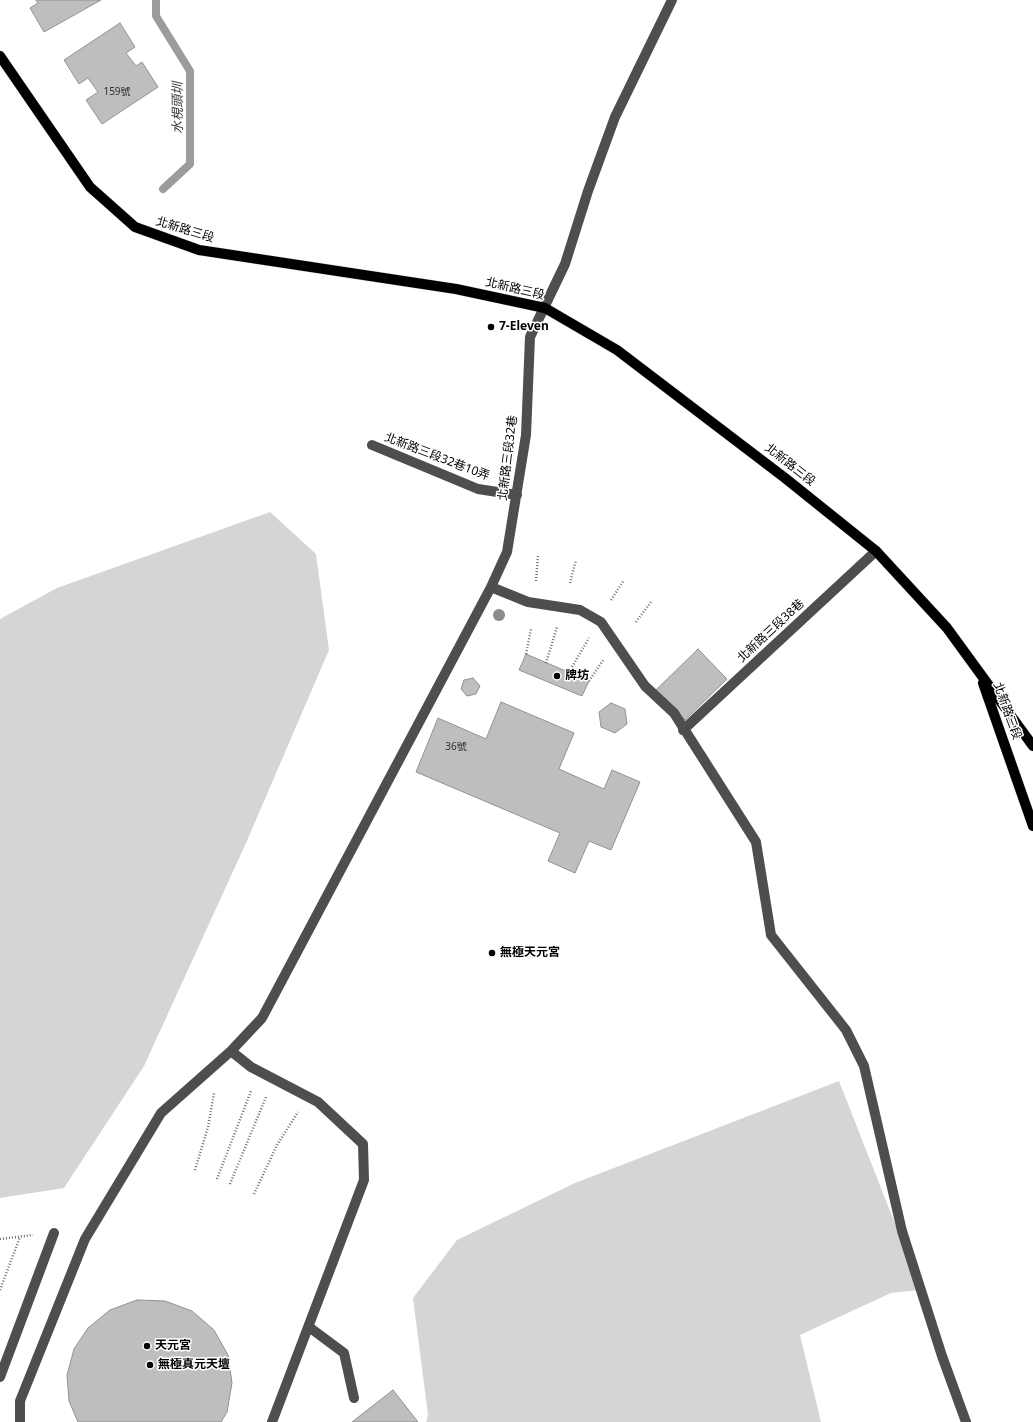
<!DOCTYPE html>
<html>
<head>
<meta charset="utf-8">
<style>
  body { margin:0 }
  canvas { display:block; background:#fff }
</style>
</head>
<body>
<canvas width="1033" height="1422"></canvas>
<script>
const ctx = document.querySelector('canvas').getContext('2d');
ctx.lineJoin = 'round';
function fillPath(path, color) {
  ctx.fillStyle = color;
  ctx.fill(path, 'evenodd');
}
function poly(rows) {
  const path = new Path2D();
  for (const r of rows) {
    path.moveTo(r[0], r[1]);
    for (let i = 2; i < r.length; i += 2) path.lineTo(r[i], r[i + 1]);
  }
  return path;
}
function stroke(path, color, width, dash) {
  ctx.strokeStyle = color;
  ctx.lineWidth = width;
  ctx.lineCap = dash ? 'butt' : 'round';
  ctx.setLineDash(dash || []);
  ctx.stroke(path);
}
function label(font, color, halo, rows, align = 'center') {
  ctx.font = font + ' "Noto Sans","Noto Sans TC",sans-serif';
  ctx.lineWidth = 3;
  ctx.setLineDash([]);
  ctx.textBaseline = 'middle';
  ctx.strokeStyle = halo;
  ctx.fillStyle = color;
  for (const [text, x, y, turn = 0] of rows) {
    ctx.save();
    ctx.translate(x, y);
    ctx.rotate((+turn || 0) * Math.PI / 180);
    ctx.textAlign = isNaN(turn) ? turn : align;
    if (halo) ctx.strokeText(text, 0, 0);
    ctx.fillText(text, 0, 0);
    ctx.restore();
  }
}
fillPath(poly([
  [270,512,316,554,329,650,246,843,144,1066,64,1188,0,1198,0,619,57,588],
  [839,1081,921,1290,891,1293,800,1335,821,1422,426,1422,428,1415,413,1298,457,1240,575,1183]
]), '#d5d5d5');
stroke(poly([
  [156,0,156,16,190,71,190,164,163,189]
]), '#9c9c9c', 8);
const building = poly([
  [36,0,101,0,44,32,30,8,38,3,36,0],
  [120,23,135,47,126,53,136,66,142,62,158,87,102,124,86,100,98,92,88,78,79,84,64,60,120,23],
  [698,649,727,679,685,720,656,690,698,649],
  [526,654,589,681,582,696,519,670,526,654],
  [473,678,480,686,476,694,467,696,461,689,464,680,473,678],
  [501,702,574,733,559,769,604,789,612,770,640,782,611,850,589,841,575,873,548,861,560,833,416,772,438,718,486,739,501,702],
  [611,703,625,709,627,724,615,733,601,727,599,712,611,703],
  [137,1300,165,1301,192,1311,214,1330,228,1355,232,1383,227,1412,221,1422,78,1422,69,1401,67,1375,74,1349,88,1328,110,1310,137,1300],
  [393,1390,418,1422,352,1422,393,1390]
]);
fillPath(building, '#bebebe');
stroke(building, '#929292', 1);
const major = poly([
  [0,56,90,187,135,227,199,250,456,289,545,308,617,350,785,478,876,551,947,628,1033,746],
  [983,683,1033,826]
]);
stroke(major, '#dbdbdb', 11);
stroke(poly([
  [536,581,538,556],
  [570,583,576,560],
  [611,600,624,580],
  [636,622,651,602],
  [526,654,531,629],
  [546,663,557,627],
  [569,672,589,638],
  [589,681,604,659],
  [195,1170,208,1127,214,1093],
  [217,1179,251,1091],
  [230,1184,266,1097],
  [254,1194,277,1145,298,1112],
  [0,1239,33,1235],
  [0,1290,20,1237]
]), '#707070', 2.5, [1, 2]);
stroke(poly([
  [372,445,478,489,517,495],
  [491,587,528,602,580,610,601,622,645,686,674,713,756,842,771,935,846,1030,864,1066,902,1231,942,1356,966,1422],
  [683,730,876,551],
  [309,1327,344,1353,354,1398],
  [0,1377,54,1233],
  [20,1422,20,1401,85,1239,161,1113,231,1051],
  [272,1422,364,1180,363,1144,318,1102,251,1067,231,1051,262,1018,491,587,507,552,526,435,530,337,565,264,588,191,615,117,672,0]
]), '#4e4e4e', 10);
stroke(major, '#000', 10);
ctx.fillStyle = '#8b8b8b';
for (const [x, y] of [
  [499,615]
]) {
  ctx.beginPath();
  ctx.arc(x, y, 6, 0, 2 * Math.PI);
  ctx.fill();
}
for (const [x, y, r, color] of [
  [491,327,4,"#000"],
  [557,676,4,"#000"],
  [492,953,4,"#000"],
  [147,1346,4,"#000"],
  [150,1365,4,"#000"]
]) {
  const dot = new Path2D();
  dot.arc(x, y, r, 0, 2 * Math.PI);
  ctx.fillStyle = color;
  ctx.fill(dot);
  stroke(dot, '#fff', 1.5);
}
label('10px', '#303030', null, [
  ["159號",117,92],
  ["36號",456,747]
]);
label('12px', '#000', '#fff', [
  ["北新路三段",185,230,17],
  ["北新路三段",515,289,13],
  ["北新路三段32巷10弄",437,457,21],
  ["北新路三段32巷",508,458,-83],
  ["北新路三段",790,465,38],
  ["北新路三段38巷",771,631,-43],
  ["北新路三段",1007,711,70]
]);
label('bold 12px', '#000', '#fff', [
  ["7-Eleven",499,327],
  ["牌坊",565,676],
  ["無極天元宮",500,953],
  ["天元宮",155,1346],
  ["無極真元天壇",158,1365]
], 'left');
label('italic 13px', '#3d3d3d', '#fff', [
  ["水梘頭圳",178,108,-90]
]);
</script>
</body>
</html>
